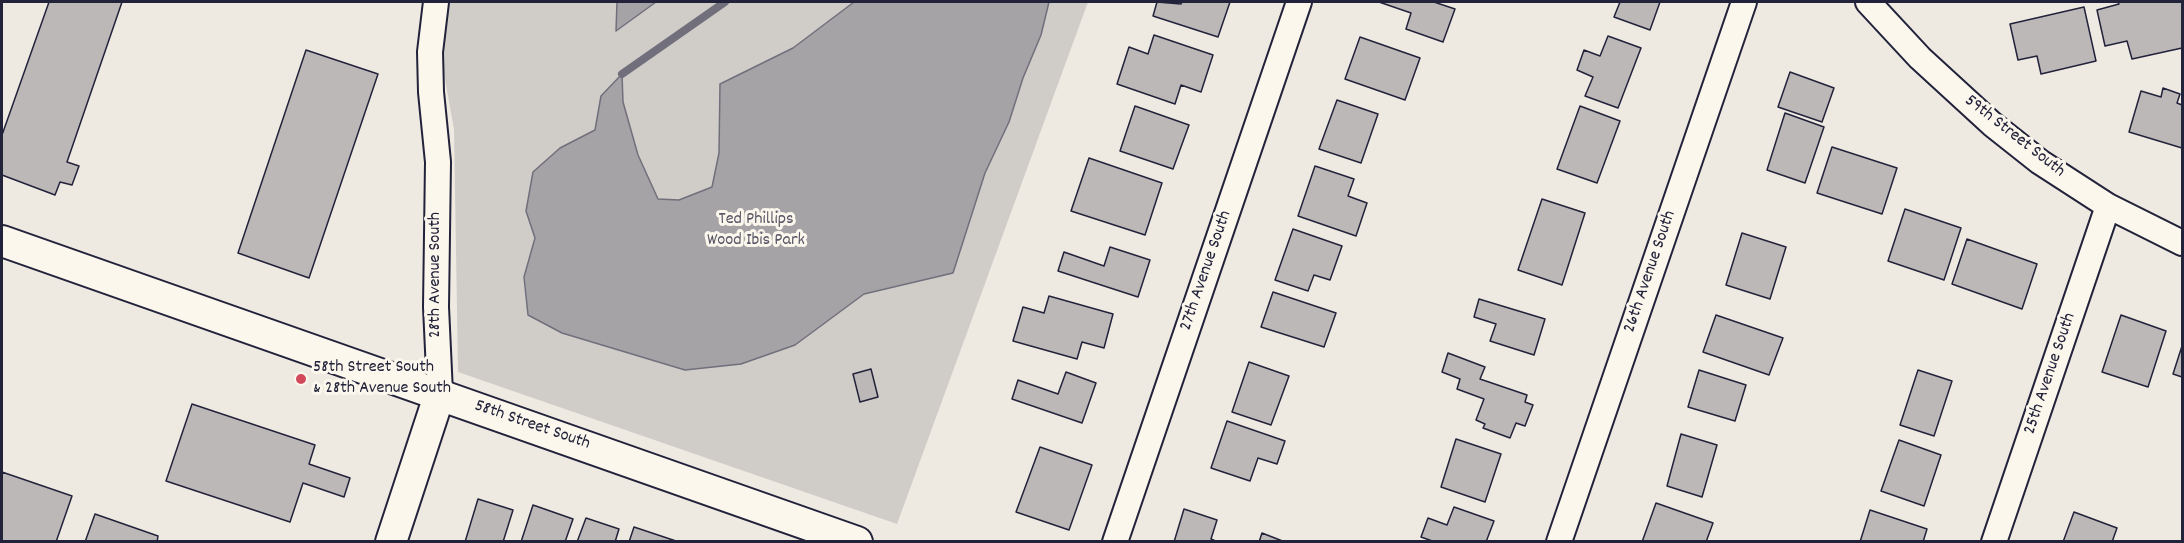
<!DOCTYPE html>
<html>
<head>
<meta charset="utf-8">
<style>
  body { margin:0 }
  #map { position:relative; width:2184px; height:543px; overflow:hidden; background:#eeeae2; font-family:Dekko,sans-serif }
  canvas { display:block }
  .frame { position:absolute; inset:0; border:3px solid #22223b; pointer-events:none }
</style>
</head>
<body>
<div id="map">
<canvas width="2184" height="543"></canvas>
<div class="frame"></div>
</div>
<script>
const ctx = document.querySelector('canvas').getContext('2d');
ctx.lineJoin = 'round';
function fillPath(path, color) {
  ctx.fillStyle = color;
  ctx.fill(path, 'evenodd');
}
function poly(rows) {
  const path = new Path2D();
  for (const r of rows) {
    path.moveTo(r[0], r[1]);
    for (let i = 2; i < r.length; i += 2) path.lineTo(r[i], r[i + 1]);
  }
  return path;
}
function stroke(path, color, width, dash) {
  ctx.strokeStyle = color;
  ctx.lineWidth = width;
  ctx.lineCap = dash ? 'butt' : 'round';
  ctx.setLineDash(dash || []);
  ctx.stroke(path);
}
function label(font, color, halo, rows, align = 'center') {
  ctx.font = font + ' Dekko,sans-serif';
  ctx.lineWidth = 6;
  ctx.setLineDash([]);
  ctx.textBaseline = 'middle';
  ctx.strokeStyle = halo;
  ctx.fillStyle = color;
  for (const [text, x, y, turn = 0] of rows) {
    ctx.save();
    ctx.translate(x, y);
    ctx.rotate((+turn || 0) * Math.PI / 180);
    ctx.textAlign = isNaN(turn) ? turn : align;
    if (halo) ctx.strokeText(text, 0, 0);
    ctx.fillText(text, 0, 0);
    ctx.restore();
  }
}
fillPath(poly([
  [447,2,617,2,616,31,656,2,1088,2,897,524,458,372,454,129,439,47]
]), '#d0cdc9');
const water = poly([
  [617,2,656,2,616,31,617,2],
  [854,2,1049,2,1041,35,1023,78,1009,122,985,173,953,273,864,294,795,345,741,364,685,370,562,333,528,315,524,277,535,238,526,211,533,172,560,148,595,130,601,96,622,74,623,102,638,155,658,199,679,200,712,187,719,153,720,84,793,48,854,2]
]);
fillPath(water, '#a6a3a7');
stroke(water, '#716f7c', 1.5);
stroke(poly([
  [622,74,725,2]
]), '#716f7c', 8);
const building = poly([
  [49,2,122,2,67,162,79,166,72,185,60,182,55,195,2,175,2,135,49,2],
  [1157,2,1181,4,1182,2,1230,2,1218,37,1153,16,1157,2],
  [1379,2,1434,2,1455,9,1443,42,1406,29,1411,13,1379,2],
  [1620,2,1660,2,1650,30,1614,17,1620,2],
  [2118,2,2182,2,2182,48,2132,59,2127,41,2105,46,2097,10,2119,4,2118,2],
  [2084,7,2096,61,2041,74,2037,56,2018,60,2010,24,2084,7],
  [1154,35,1213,55,1201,92,1181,85,1175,104,1117,84,1129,47,1148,54,1154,35],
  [1608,36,1641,48,1618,108,1585,96,1593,77,1577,70,1584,50,1600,56,1608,36],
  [1360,37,1420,58,1405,100,1345,79,1360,37],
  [306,50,378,74,309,278,238,253,306,50],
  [1790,72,1834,88,1822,122,1778,107,1790,72],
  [2163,88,2180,94,2177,103,2182,105,2182,148,2129,132,2141,91,2161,97,2163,88],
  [1337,100,1378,114,1361,163,1319,149,1337,100],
  [1135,106,1189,125,1173,169,1120,151,1135,106],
  [1580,106,1620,121,1597,183,1557,169,1580,106],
  [1785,113,1824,127,1805,183,1767,170,1785,113],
  [1832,147,1897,168,1882,214,1817,193,1832,147],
  [1089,158,1162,183,1145,235,1071,211,1089,158],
  [1315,166,1354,179,1348,196,1367,203,1356,236,1298,216,1315,166],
  [1542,199,1585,213,1562,285,1518,270,1542,199],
  [1905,209,1961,228,1944,280,1888,261,1905,209],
  [1293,229,1342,246,1330,280,1314,275,1308,291,1275,280,1293,229],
  [1742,233,1786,247,1770,299,1726,285,1742,233],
  [1967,239,2037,264,2022,309,1952,284,1967,239],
  [1110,247,1150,260,1138,297,1058,271,1064,252,1104,266,1110,247],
  [1273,292,1336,313,1324,347,1261,327,1273,292],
  [1049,296,1113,314,1104,348,1082,342,1077,359,1013,341,1023,307,1044,313,1049,296],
  [1479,299,1545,319,1534,355,1490,341,1496,324,1474,317,1479,299],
  [1716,315,1783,338,1769,375,1703,352,1716,315],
  [2121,315,2166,331,2148,387,2102,372,2121,315],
  [2182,346,2182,377,2173,374,2182,346],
  [1448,353,1485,367,1480,379,1527,395,1525,402,1533,405,1525,426,1516,423,1510,438,1483,428,1485,424,1476,420,1484,399,1457,389,1460,379,1442,372,1448,353],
  [1249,362,1289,376,1271,425,1232,412,1249,362],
  [871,369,878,397,860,402,853,374,871,369],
  [1699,370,1746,385,1735,421,1688,407,1699,370],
  [1918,370,1952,381,1934,436,1900,425,1918,370],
  [1066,372,1096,383,1082,423,1012,399,1018,380,1058,394,1066,372],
  [192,404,315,445,309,464,350,478,344,497,303,483,290,522,166,481,192,404],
  [1227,421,1285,441,1277,464,1258,458,1250,481,1211,468,1227,421],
  [1681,434,1717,445,1702,497,1667,486,1681,434],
  [1456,439,1501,454,1485,502,1441,487,1456,439],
  [1899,440,1941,455,1924,506,1881,491,1899,440],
  [1040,447,1092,465,1069,530,1016,512,1040,447],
  [2,472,72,496,56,542,2,542,2,472],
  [478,499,513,510,503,542,465,542,478,499],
  [1656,503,1713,523,1706,542,1642,542,1656,503],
  [533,505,573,519,565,542,521,542,533,505],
  [1454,507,1494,521,1486,542,1435,542,1421,537,1428,518,1447,525,1454,507],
  [1184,509,1217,520,1211,539,1218,542,1174,542,1184,509],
  [1870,510,1927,529,1923,542,1860,542,1870,510],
  [2074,512,2117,528,2112,542,2063,542,2074,512],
  [95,514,158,536,157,542,85,542,95,514],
  [586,518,619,529,615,542,577,542,586,518],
  [634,527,676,541,676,542,629,542,634,527],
  [1262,533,1285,542,1259,542,1262,533]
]);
fillPath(building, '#bcb8b8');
stroke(building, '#22223b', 1.5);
const minor = poly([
  [436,2,430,52,431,92,438,162,436,307,440,393],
  [1868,2,1920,58,1992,124,2040,162,2108,206,2182,243],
  [1115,542,1299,2],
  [1559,542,1744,2],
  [1994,542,2108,206]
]);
const tertiary = poly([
  [2,241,857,542],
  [391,542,440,393]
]);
stroke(minor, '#22223b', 28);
stroke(tertiary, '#22223b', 34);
stroke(minor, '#fbf7ec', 24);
stroke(tertiary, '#fbf7ec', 30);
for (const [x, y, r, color] of [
  [301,379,6,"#d1495b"]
]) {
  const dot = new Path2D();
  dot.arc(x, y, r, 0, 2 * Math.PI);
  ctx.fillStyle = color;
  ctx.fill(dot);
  stroke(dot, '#fbf7ec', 2);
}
label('18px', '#22223b', '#fbf7ec', [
  ["59th Street South",2014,137,38],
  ["27th Avenue South",1207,271,-71],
  ["26th Avenue South",1651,272,-71],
  ["28th Avenue South",437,275,-90],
  ["25th Avenue South",2051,374,-71],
  ["58th Street South",532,426,19]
]);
label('18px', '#565566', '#fbf7ec', [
  ["Ted Phillips",756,221],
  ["Wood Ibis Park",756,242]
]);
label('18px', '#22223b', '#fbf7ec', [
  ["58th Street South",313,369],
  ["& 28th Avenue South",313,390]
], 'left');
</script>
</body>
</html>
